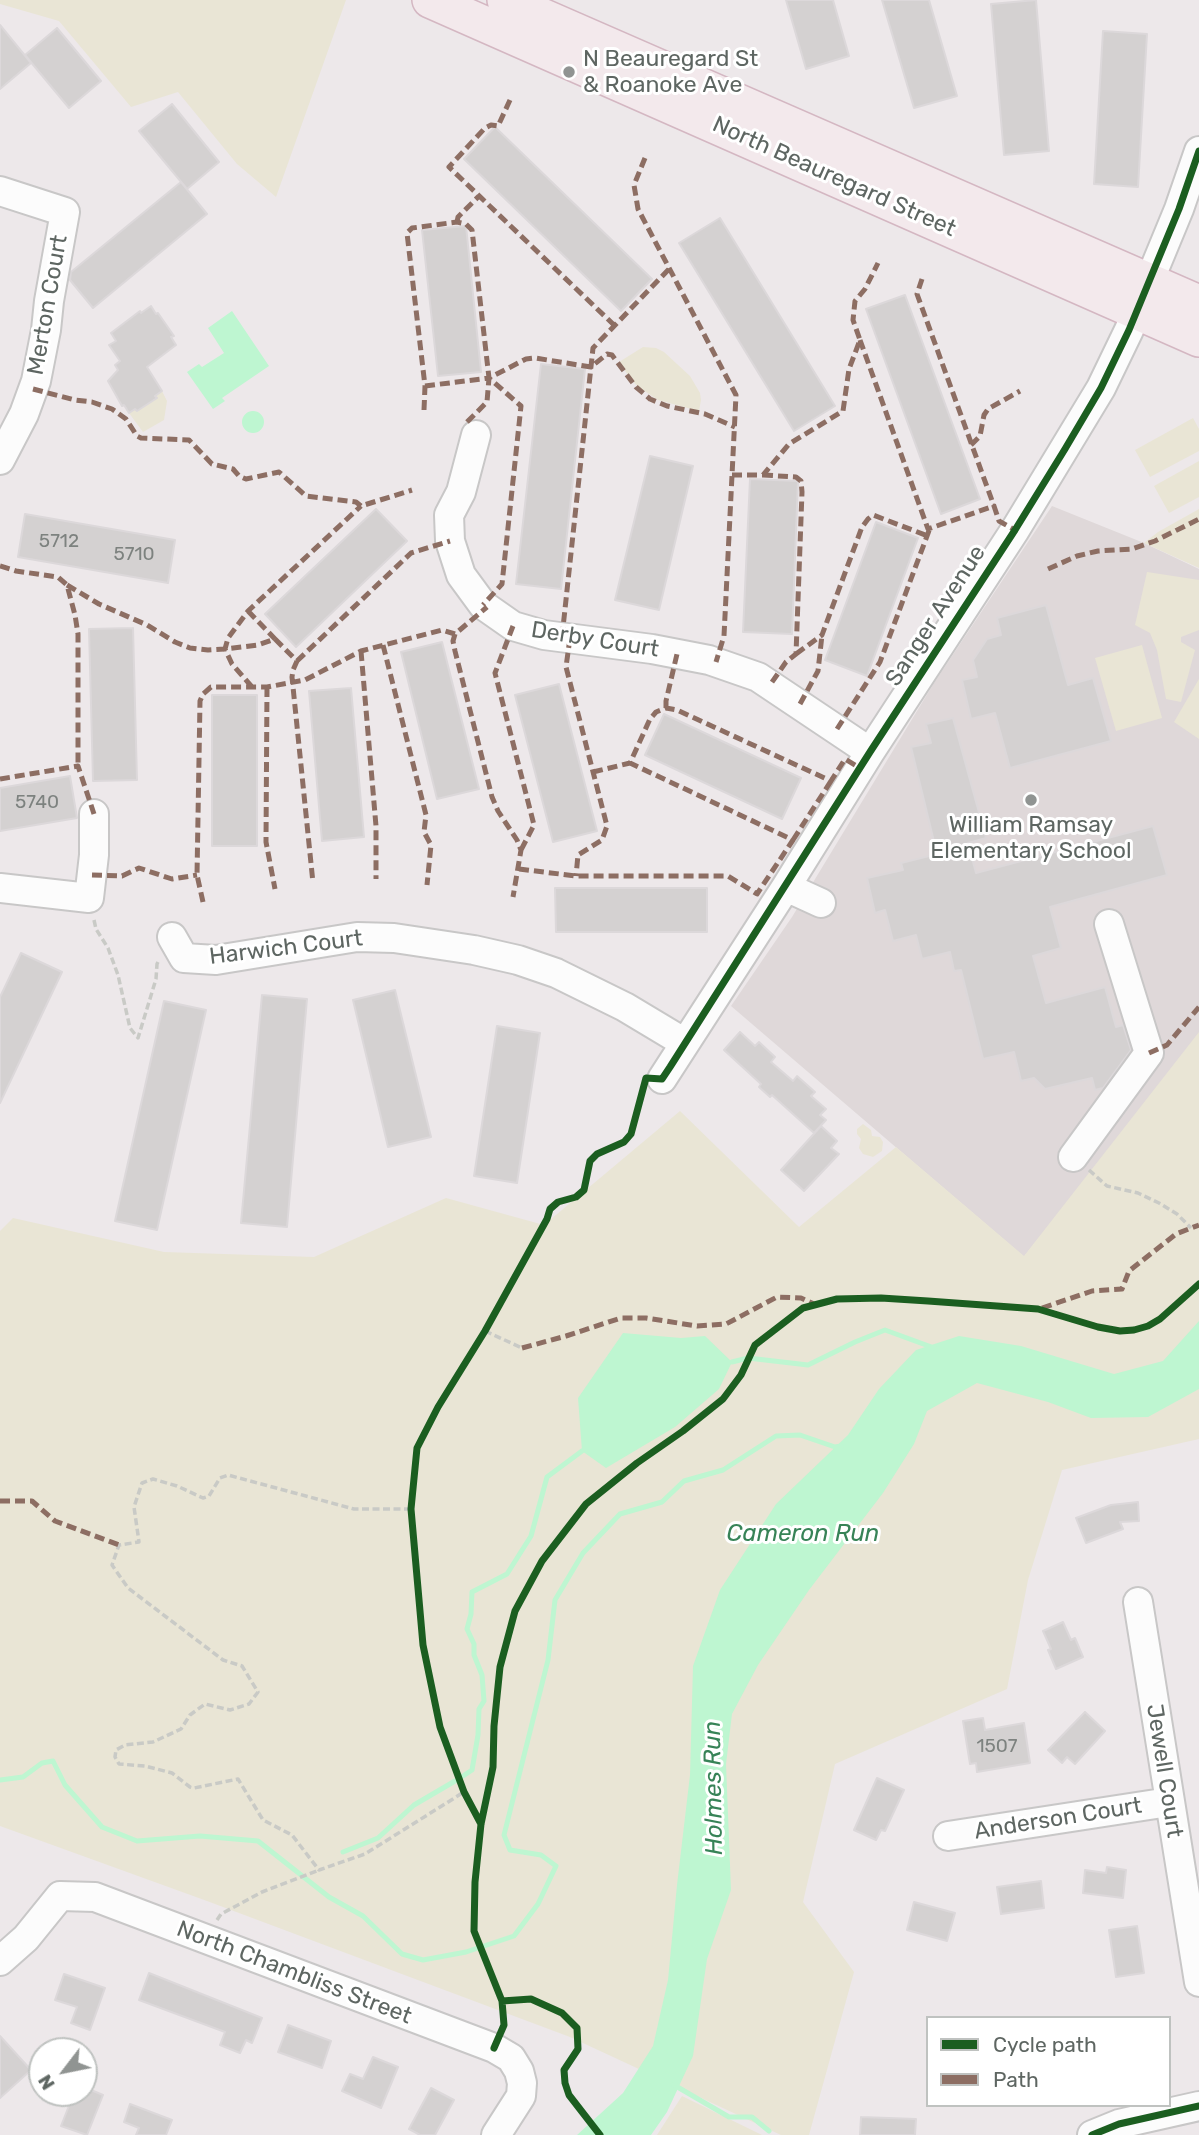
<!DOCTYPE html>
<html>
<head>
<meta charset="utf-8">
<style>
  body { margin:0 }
  #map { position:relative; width:1199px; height:2135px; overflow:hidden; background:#ede8ea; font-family:Rubik,sans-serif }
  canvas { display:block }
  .legend { position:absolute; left:926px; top:2016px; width:245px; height:91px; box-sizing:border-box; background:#fff; border:2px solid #bfc2c0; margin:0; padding:9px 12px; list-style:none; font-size:21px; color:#5e6662 }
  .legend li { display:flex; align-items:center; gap:14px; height:35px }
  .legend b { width:35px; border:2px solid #bfc2c0 }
  .north { position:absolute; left:28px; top:2037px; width:70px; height:70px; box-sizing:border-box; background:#fff; border:2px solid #bfc2c0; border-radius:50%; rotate:238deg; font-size:19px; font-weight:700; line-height:28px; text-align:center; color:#5e6662 }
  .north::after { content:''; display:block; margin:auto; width:24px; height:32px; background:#909492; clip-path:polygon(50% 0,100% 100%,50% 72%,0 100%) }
</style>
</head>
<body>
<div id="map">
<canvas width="1199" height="2135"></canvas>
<ul class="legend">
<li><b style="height:9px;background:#1b5e20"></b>Cycle path</li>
<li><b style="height:9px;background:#8d6e63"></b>Path</li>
</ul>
<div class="north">N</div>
</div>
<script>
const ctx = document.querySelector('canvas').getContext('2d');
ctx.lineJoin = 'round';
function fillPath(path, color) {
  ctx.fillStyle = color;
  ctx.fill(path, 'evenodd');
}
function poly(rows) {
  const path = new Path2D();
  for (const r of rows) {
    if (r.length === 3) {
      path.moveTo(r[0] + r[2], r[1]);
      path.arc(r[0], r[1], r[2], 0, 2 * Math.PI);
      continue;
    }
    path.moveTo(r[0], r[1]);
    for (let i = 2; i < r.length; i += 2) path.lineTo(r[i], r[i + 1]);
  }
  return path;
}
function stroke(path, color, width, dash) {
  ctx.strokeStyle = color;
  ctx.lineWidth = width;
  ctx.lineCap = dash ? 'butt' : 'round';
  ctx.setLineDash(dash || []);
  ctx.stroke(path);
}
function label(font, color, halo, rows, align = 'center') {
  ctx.font = font + ' Rubik,sans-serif';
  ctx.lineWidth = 6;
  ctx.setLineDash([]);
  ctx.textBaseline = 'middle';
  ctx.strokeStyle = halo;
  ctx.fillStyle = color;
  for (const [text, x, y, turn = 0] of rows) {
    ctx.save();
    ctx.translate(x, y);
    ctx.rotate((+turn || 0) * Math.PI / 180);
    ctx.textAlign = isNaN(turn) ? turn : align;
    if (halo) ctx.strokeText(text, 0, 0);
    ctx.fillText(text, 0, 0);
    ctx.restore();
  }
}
fillPath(poly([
  [1052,506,1144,543,1199,569,1199,1036,1024,1257,731,1006,792,917,934,683]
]), '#dfd8d9');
fillPath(poly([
  [0,0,346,0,276,197,237,164,178,92,131,107,59,21,0,4],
  [643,347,656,348,664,352,690,376,700,393,701,400,699,411,658,400,637,386,630,378,619,362],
  [162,391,167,401,164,420,143,432,129,413,135,409,137,411,156,398,155,396],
  [1193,418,1199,429,1199,451,1150,477,1135,450],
  [1199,461,1199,497,1169,513,1154,486],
  [1199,509,1199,568,1144,543,1158,532],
  [1147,572,1199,580,1199,630,1181,637,1181,642,1195,650,1181,702,1166,699,1157,650,1150,633,1135,625],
  [1142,645,1162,718,1116,731,1095,658],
  [1199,679,1199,739,1174,722],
  [1199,1032,1199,1439,1062,1470,1028,1580,1007,1689,835,1764,803,1902,854,1972,809,2135,781,2135,570,2037,207,1901,0,1826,0,1231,13,1218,164,1252,314,1257,446,1198,544,1225,680,1111,799,1227,896,1147,1024,1256],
  [863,1124,871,1130,872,1136,880,1137,883,1142,882,1151,873,1157,863,1154,859,1148,861,1139,857,1134,857,1129],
  [682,2096,762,2135,657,2135]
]), '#e9e5d5');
fillPath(poly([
  [232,311,269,366,222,398,225,401,213,409,187,372,199,364,202,367,224,353,208,328],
  [253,422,11],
  [1199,1321,1199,1389,1148,1417,1091,1418,1048,1402,977,1383,927,1411,914,1444,883,1493,809,1590,758,1665,732,1714,726,1764,731,1890,707,1959,693,2056,667,2112,651,2135,577,2135,623,2093,653,2046,668,1980,677,1885,690,1775,693,1666,720,1590,776,1504,848,1435,879,1389,916,1350,959,1336,1021,1346,1114,1374,1163,1361],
  [623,1333,681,1338,705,1336,732,1362,719,1389,675,1427,606,1468,582,1451,578,1398]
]), '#bef6d1');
stroke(poly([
  [732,1362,748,1358,808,1365,855,1342,885,1330,937,1349],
  [463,1776,472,1770,478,1735,479,1709,484,1701,482,1675,474,1655,474,1644,467,1629,471,1614,472,1592,507,1574,531,1536,547,1477,582,1451],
  [0,1780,23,1777,42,1763,53,1761,65,1785,102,1827,137,1841,200,1836,258,1841,329,1897,363,1916,402,1954,423,1960,466,1952,514,1936,538,1904,556,1866,541,1855,510,1850,504,1835,548,1660,555,1600,583,1553,620,1514,662,1502,684,1481,723,1470,776,1436,800,1435,835,1447,841,1446],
  [343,1852,378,1838,414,1805,455,1781],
  [674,2085,729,2117,752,2117,769,2131]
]), '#bef6d1', 5);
const building = poly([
  [786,0,833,0,849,56,806,69,786,0],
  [882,0,929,0,957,96,914,108,882,0],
  [1036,0,1049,151,1004,155,991,4,1036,0],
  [0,25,31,63,0,89,0,25],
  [57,28,101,81,69,108,25,55,57,28],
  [1103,31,1147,34,1138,187,1094,184,1103,31],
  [172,104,219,162,187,189,139,131,172,104],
  [495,127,652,279,621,311,464,159,495,127],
  [181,182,207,214,93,308,70,280,71,272,181,182],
  [720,218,835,406,794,431,679,243,720,218],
  [466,226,481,372,438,376,422,230,466,226],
  [905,295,980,499,941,514,866,309,905,295],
  [151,306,156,314,158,313,174,336,171,337,176,345,147,367,162,391,155,396,157,398,137,411,135,409,129,413,124,405,122,406,108,381,118,370,115,365,120,361,109,345,116,341,111,333,140,311,141,313,151,306],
  [541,364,585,369,561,589,516,584,541,364],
  [650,456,693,466,659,610,615,600,650,456],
  [750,479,798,481,792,634,743,632,750,479],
  [376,509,407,541,296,647,265,614,376,509],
  [25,514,175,540,168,583,18,557,25,514],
  [876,522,918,538,867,676,825,660,876,522],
  [1046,605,1068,685,1093,678,1111,741,1010,768,995,713,971,719,962,680,977,677,973,660,987,639,1001,635,997,618,1046,605],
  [133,628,137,780,93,781,89,629,133,628],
  [442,642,479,789,437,799,401,652,442,642],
  [559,684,597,831,553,842,515,695,559,684],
  [351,688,364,837,322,841,309,691,351,688],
  [212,695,257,695,257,846,212,846,212,695],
  [664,714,801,778,782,819,645,755,664,714],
  [953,718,986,838,968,843,976,873,1153,826,1167,875,1050,907,1061,948,1033,956,1046,1003,1105,987,1116,1027,1123,1025,1131,1050,1103,1088,1095,1090,1092,1078,1045,1089,1034,1078,1021,1081,1014,1052,983,1059,961,970,954,971,950,952,922,959,916,935,893,941,885,910,875,913,867,878,903,870,901,863,937,854,911,747,931,743,926,724,953,718],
  [70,776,77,818,0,831,0,788,70,776],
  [555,888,707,888,707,932,556,932,555,888],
  [21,953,62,972,0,1103,0,997,21,953],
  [395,990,431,1137,388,1147,353,1000,395,990],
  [262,995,307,999,287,1227,241,1223,262,995],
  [164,1001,206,1010,157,1230,115,1221,164,1001],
  [497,1026,540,1033,517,1183,474,1176,497,1026],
  [740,1032,755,1046,759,1042,775,1057,771,1062,793,1081,797,1076,815,1092,811,1096,826,1109,820,1115,826,1120,814,1133,772,1095,770,1097,759,1087,761,1084,724,1050,740,1032],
  [821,1126,837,1141,831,1148,839,1154,804,1191,781,1170,821,1126],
  [1138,1502,1139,1521,1120,1522,1123,1529,1086,1543,1076,1518,1111,1505,1138,1502],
  [1063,1622,1071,1640,1075,1638,1083,1657,1056,1669,1048,1650,1051,1649,1043,1631,1063,1622],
  [1085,1712,1105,1731,1075,1764,1067,1757,1062,1763,1048,1750,1085,1712],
  [983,1718,985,1730,1024,1723,1030,1763,977,1772,976,1763,970,1764,963,1721,983,1718],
  [877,1778,904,1790,885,1831,881,1830,876,1840,854,1830,877,1778],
  [1107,1867,1126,1870,1123,1898,1083,1893,1085,1870,1106,1873,1107,1867],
  [1041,1881,1044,1908,1001,1914,997,1887,1041,1881],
  [914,1902,955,1913,947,1941,907,1930,914,1902],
  [1137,1926,1144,1973,1116,1977,1109,1930,1137,1926],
  [149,1973,262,2018,252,2043,246,2040,240,2053,220,2045,225,2032,139,2000,149,1973],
  [64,1974,105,1988,90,2030,71,2023,77,2007,55,2000,64,1974],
  [288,2025,331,2041,322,2068,278,2052,288,2025],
  [0,2036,31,2070,0,2098,0,2036],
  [373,2057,398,2067,381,2108,342,2091,350,2074,363,2079,373,2057],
  [84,2087,103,2095,87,2135,61,2126,74,2093,84,2093,84,2087],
  [431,2088,454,2100,435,2135,420,2135,409,2129,431,2088],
  [130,2104,172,2120,166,2135,136,2135,139,2128,124,2122,130,2104],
  [861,2117,916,2119,915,2135,860,2135,861,2117]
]);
fillPath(building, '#d4d1d1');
stroke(building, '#dcd8da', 2);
const minor = poly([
  [0,191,65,212,49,301,46,330,36,381,24,414,0,460],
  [476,435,461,492,449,515,450,541,461,575,483,605,513,626,544,635,652,649,709,660,758,677,870,752],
  [786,887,821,903],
  [0,888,89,898,94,855,94,814],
  [172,937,184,958,216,960,357,937,394,938,474,950,518,960,556,973,625,1007,685,1043],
  [662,1079,786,887,870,752,1015,530,1101,388,1129,330,1179,209,1199,151],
  [1073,1157,1149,1053,1109,924],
  [1138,1602,1199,1982],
  [948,1836,1169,1802],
  [0,1961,26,1938,60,1896,95,1897,494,2048,511,2058,519,2071,522,2083,521,2096,496,2135],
  [1092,2135,1119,2124,1199,2106]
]);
const major = poly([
  [430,0,1199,339],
  [505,0,1199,303]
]);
stroke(minor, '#c8c7c7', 32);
stroke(major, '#d4b7c2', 38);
stroke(poly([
  [94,920,96,929,108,948,118,975,130,1028,138,1038,156,979,157,964,159,960],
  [1089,1170,1107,1186,1138,1193,1159,1203,1177,1214,1191,1228],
  [485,1331,522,1348],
  [411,1509,354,1509,228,1475,220,1478,209,1496,203,1498,177,1486,153,1479,142,1483,134,1507,139,1542,119,1545,112,1565,128,1588,223,1660,242,1666,258,1692,249,1704,230,1710,205,1704,190,1715,181,1729,153,1742,125,1745,116,1750,115,1757,119,1764,145,1766,172,1773,190,1787,194,1788,238,1779,263,1820,292,1835,319,1870,365,1854,464,1792],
  [217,1920,221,1914,262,1892,319,1870]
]), '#c9cac6', 3.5, [7, 3.5]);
stroke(minor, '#fcfcfc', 28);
stroke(major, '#f3e9ec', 35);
stroke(poly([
  [510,100,498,126,491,125,485,128,449,167,614,325],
  [645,158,634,185,638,209,736,395,724,636,716,662],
  [457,222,458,217,479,196],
  [922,279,917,294,994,506],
  [860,340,928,529,994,506,999,521,1015,530],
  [425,386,489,378],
  [33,389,75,400,92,402,112,409,126,419,137,436,141,438,189,440,212,464,233,469,239,476,246,479,279,472,306,496,356,502,361,506,412,490],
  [424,410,425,386,407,233,412,228,457,222,466,224,472,230,489,378,521,406,502,584,483,605],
  [467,422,487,402,489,378,526,359,535,358,591,367,607,354,612,355,636,387,650,399,667,406,705,414,735,427],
  [971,445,980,436,984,415,988,409,1020,391],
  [732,475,763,475,789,444,843,411,849,369,860,340,853,320,855,301,865,289,878,263],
  [763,475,796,477,801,481,802,492,796,654,786,662,770,685],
  [0,566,16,571,58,577,67,585,75,615,78,634,78,766],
  [1048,569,1077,556,1098,551,1132,549,1155,541,1199,519],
  [67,585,99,604,147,625,175,642,190,648,208,650,225,649,258,645,275,639,297,661,293,670,292,677,313,883],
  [248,611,275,639],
  [513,626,495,673,534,825,521,850],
  [455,634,453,641,455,651,492,797,498,811,517,840,521,850,513,897],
  [562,637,593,348,669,269],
  [570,638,566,667,607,826,602,840,578,855,576,876],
  [383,645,426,815,424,832,431,845,427,885],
  [361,651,376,826,376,879],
  [796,654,822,635,862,527,868,519,873,515,928,536],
  [297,661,411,553,450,541],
  [252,687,232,664,225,649,228,638,248,611,361,506],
  [267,687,266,842,275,889],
  [800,704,818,671,822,635],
  [666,708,666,701,677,654],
  [837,729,880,662,930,528],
  [593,772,630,763,650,719,656,712,666,708,677,710,831,781,845,759,860,768],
  [0,779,78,766,94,814],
  [793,840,831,781],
  [519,869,576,876,728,876,757,894,793,840,630,763],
  [92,875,122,876,139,868,172,879,197,875],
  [203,902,197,875,200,701,203,694,211,687,267,687,305,680,361,651,442,630,455,634,487,607],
  [1149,1053,1167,1045,1199,1007],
  [1042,1308,1092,1291,1122,1289,1129,1271,1176,1234,1199,1225],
  [522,1348,566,1336,621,1318,646,1318,697,1326,726,1324,777,1297,801,1298,816,1305],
  [0,1501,32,1501,55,1521,119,1545]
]), '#8d6e63', 5, [10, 5]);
stroke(poly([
  [481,1824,464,1792,440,1727,423,1645,411,1509,417,1448,438,1407,485,1331,547,1219,550,1209,558,1202,576,1197,584,1190,590,1161,597,1154,624,1142,631,1134,646,1078,662,1079,670,1067,870,752,1015,530,1065,449,1101,388,1129,330,1179,209,1199,151],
  [502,2001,531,1999,562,2013,577,2028,578,2049,564,2070,565,2083,569,2095,600,2135],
  [494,2048,504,2025,502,2001,474,1931,475,1882,481,1824,493,1767,494,1726,500,1667,515,1611,542,1561,586,1504,637,1463,683,1431,723,1399,741,1375,755,1345,803,1308,837,1299,881,1298,928,1301,1038,1309,1098,1327,1120,1331,1134,1330,1148,1326,1160,1319,1199,1284],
  [1092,2135,1119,2124,1199,2106]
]), '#1b5e20', 7);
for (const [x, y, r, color] of [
  [569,72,7,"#909492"],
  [1031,800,7,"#909492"]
]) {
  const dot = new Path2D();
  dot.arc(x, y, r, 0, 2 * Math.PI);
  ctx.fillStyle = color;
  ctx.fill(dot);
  stroke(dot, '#fff', 2.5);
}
label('19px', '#7d827f', null, [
  ["5712",59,542],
  ["5710",134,555],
  ["5740",37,803],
  ["1507",997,1747]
]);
label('23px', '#5e6662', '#fff', [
  ["N Beauregard St",583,59],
  ["& Roanoke Ave",583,85],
  ["William Ramsay",1031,825,"center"],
  ["Elementary School",1031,851,"center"]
], 'left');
label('23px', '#5e6662', '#fff', [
  ["North Beauregard Street",834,177,24],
  ["Merton Court",48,305,-80],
  ["Sanger Avenue",936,616,-57],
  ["Derby Court",595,640,9],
  ["Harwich Court",286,948,-7],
  ["Jewell Court",1164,1771,81],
  ["Anderson Court",1058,1819,-9],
  ["North Chambliss Street",294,1973,21]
]);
label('italic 24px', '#378357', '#fff', [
  ["Cameron Run",803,1534],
  ["Holmes Run",714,1788,-91]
]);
</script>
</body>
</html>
